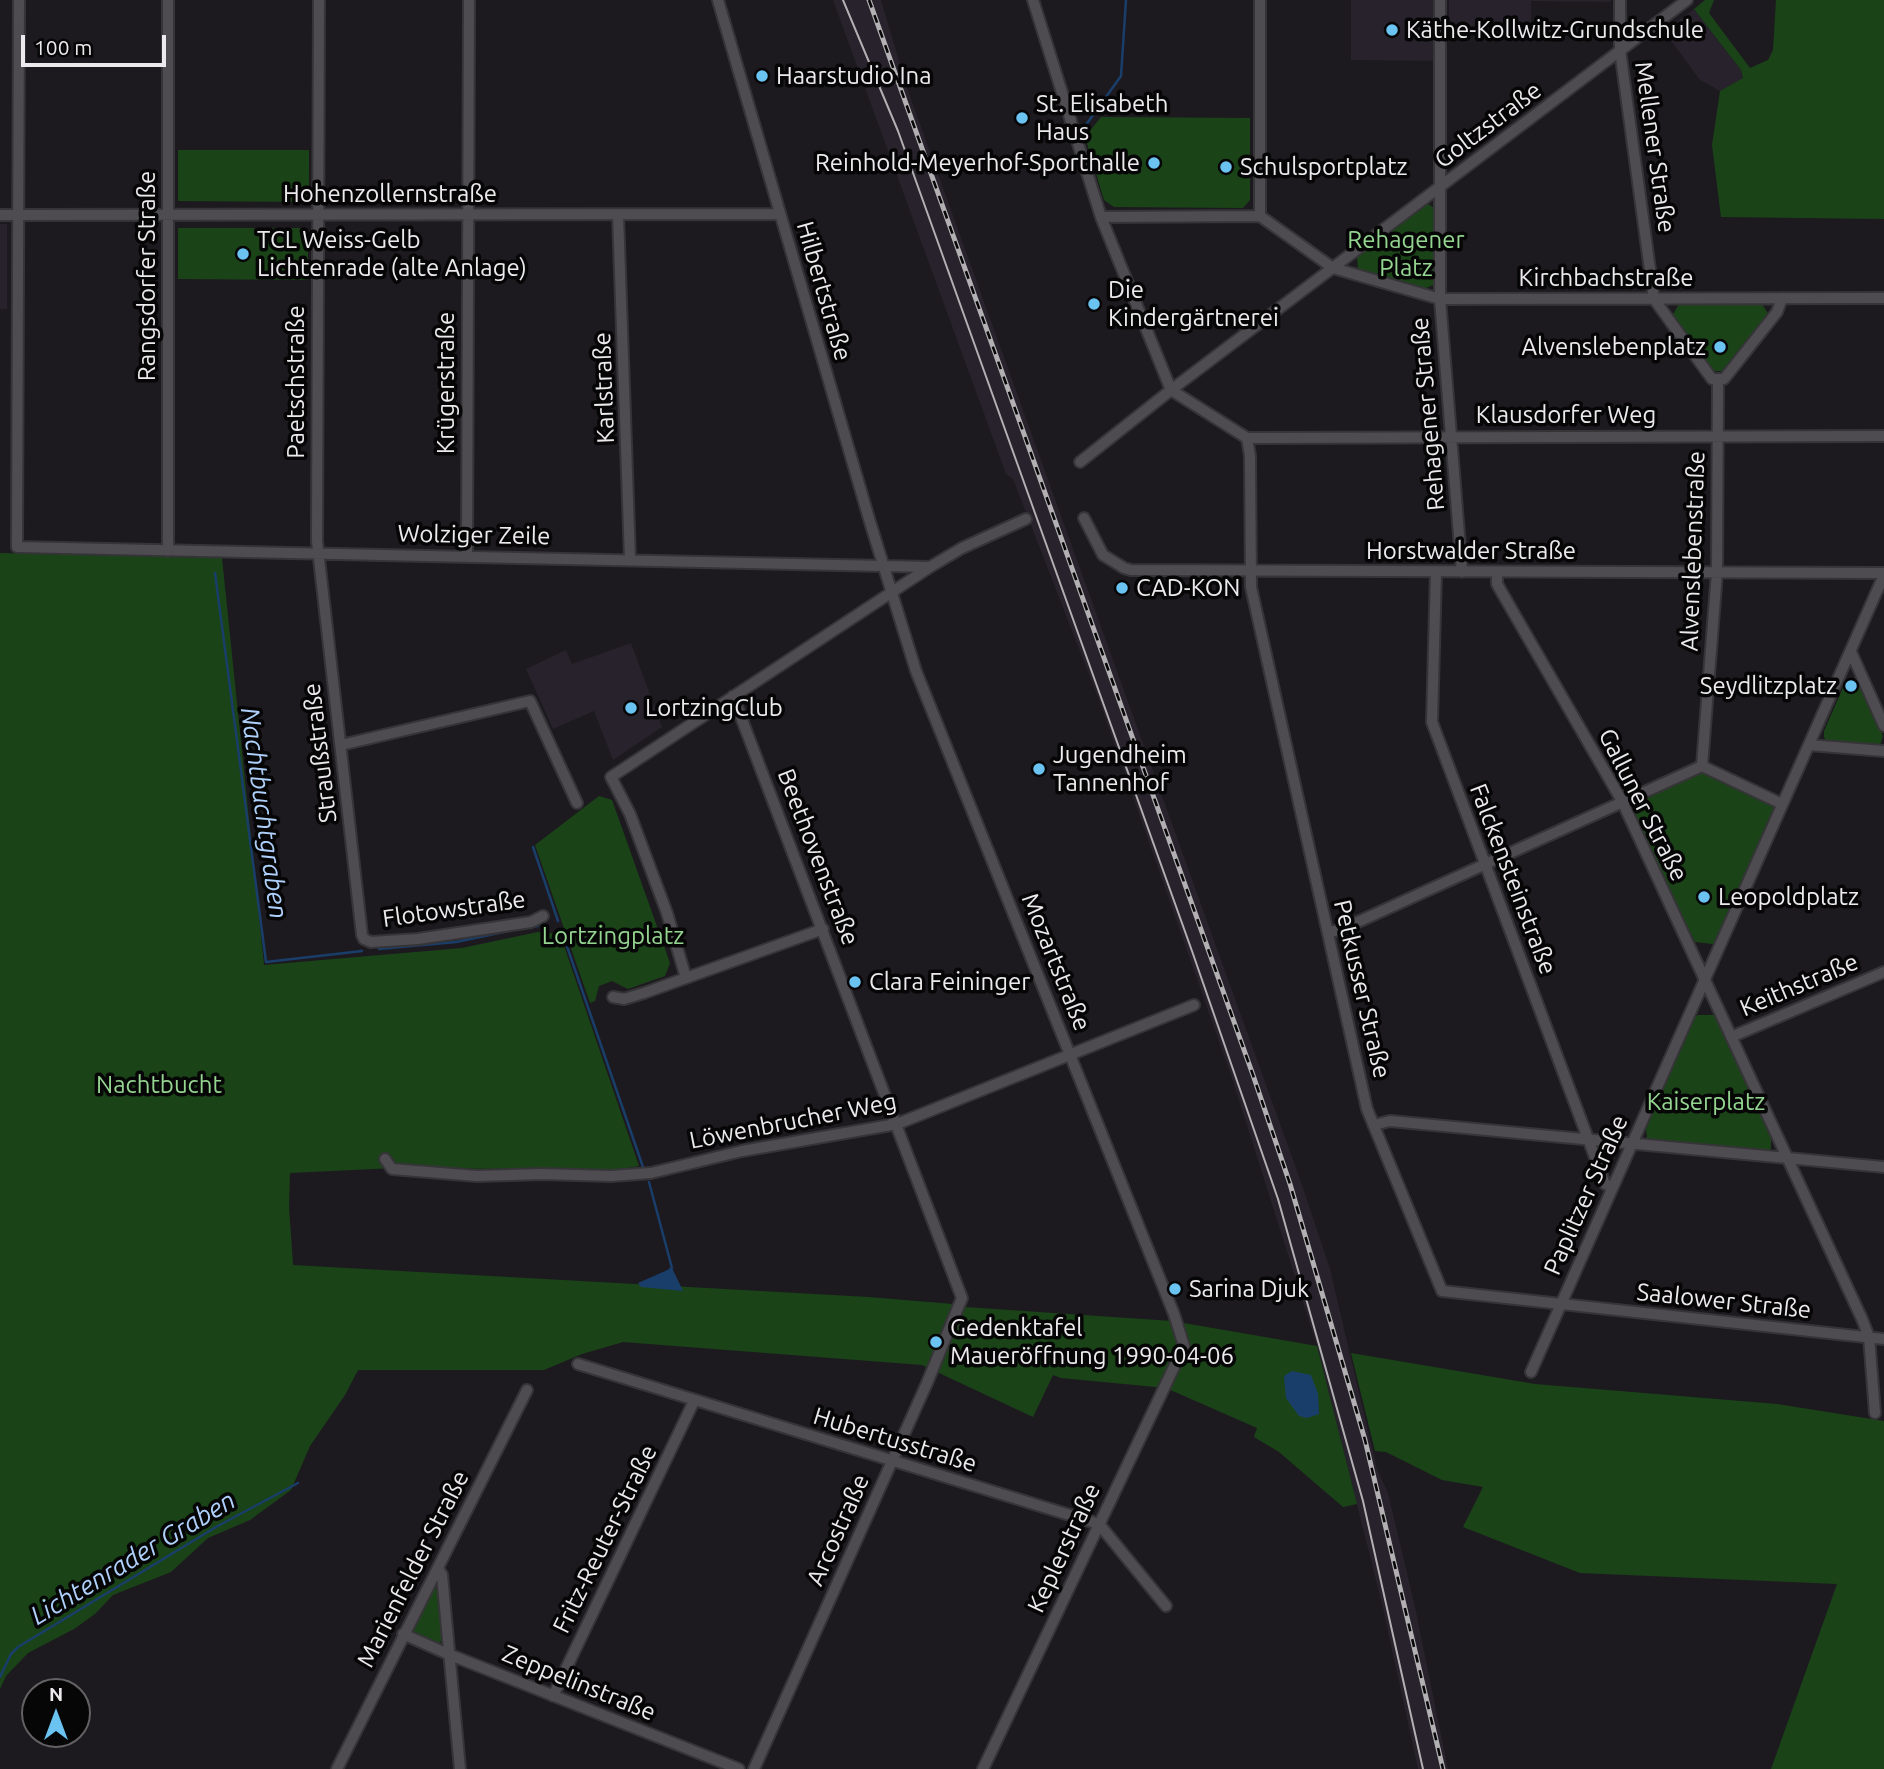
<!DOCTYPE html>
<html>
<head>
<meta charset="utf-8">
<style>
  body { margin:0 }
  #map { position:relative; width:1884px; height:1769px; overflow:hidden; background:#1d1a1f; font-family:Ubuntu,sans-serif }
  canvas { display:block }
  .north { position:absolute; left:21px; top:1678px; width:70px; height:70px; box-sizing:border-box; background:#070607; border:2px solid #636163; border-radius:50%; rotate:0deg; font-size:19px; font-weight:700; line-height:28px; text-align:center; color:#eceaed }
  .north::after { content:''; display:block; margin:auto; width:24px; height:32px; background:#6ac3f1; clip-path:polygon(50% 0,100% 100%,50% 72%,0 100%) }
  .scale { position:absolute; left:21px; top:35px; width:145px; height:32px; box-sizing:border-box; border:4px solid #eceaed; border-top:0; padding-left:9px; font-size:21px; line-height:24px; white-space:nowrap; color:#eceaed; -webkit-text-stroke:5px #070607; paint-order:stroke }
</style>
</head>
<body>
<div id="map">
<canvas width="1884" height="1769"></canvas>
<div class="north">N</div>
<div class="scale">100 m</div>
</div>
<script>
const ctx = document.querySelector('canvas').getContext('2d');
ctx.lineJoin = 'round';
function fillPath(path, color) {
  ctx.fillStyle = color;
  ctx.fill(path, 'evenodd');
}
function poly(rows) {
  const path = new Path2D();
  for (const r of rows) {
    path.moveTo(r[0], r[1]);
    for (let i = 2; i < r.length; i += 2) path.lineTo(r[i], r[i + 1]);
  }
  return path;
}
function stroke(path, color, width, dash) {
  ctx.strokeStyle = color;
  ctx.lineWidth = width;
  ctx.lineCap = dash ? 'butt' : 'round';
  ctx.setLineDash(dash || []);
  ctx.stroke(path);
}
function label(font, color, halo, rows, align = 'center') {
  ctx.font = font + ' Ubuntu,sans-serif';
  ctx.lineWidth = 7;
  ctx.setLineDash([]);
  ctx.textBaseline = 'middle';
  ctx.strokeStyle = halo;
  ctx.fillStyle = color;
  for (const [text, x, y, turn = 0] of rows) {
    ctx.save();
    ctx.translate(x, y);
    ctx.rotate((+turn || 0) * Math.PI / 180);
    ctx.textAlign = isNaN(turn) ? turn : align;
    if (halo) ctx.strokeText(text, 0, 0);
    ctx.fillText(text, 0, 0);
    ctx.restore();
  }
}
fillPath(poly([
  [833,0,881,0,907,88,1301,1182,1330,1269,1377,1469,1388,1493,1415,1607,1448,1769,1418,1769,1383,1608,1317,1346,1233,1081,1099,700,1013,479,1006,474],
  [1351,0,1433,0,1433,61,1351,60],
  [1449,0,1611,0,1611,2,1531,1,1531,26,1449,26],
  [1694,9,1741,70,1743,79,1720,91,1700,80,1664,31],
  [0,224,7,224,7,309,0,309],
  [631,643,662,727,613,760,594,711,553,729,526,669,566,650,572,664]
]), '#27222b');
fillPath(poly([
  [1705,0,1714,0,1709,13,1750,68,1768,60,1773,50,1776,0,1884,0,1884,219,1721,217,1712,145,1720,91,1743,78,1741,70,1694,9],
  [1101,117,1250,118,1250,200,1243,208,1114,207,1104,200,1085,137],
  [178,150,309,150,309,202,178,201],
  [1428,204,1434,208,1433,285,1424,289,1358,269,1357,257],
  [178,228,308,228,308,280,178,279],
  [1679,304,1762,304,1769,315,1725,371,1713,371,1672,316],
  [0,553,222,558,264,965,462,948,538,932,560,934,639,1166,617,1170,394,1168,290,1173,289,1207,293,1265,868,1297,953,1304,965,1307,1172,1321,1317,1346,1357,1504,1343,1507,1279,1452,1254,1437,1257,1428,1166,1388,1061,1378,1053,1375,1033,1417,922,1365,623,1342,582,1354,544,1370,358,1370,345,1395,310,1446,291,1490,250,1520,208,1538,171,1572,113,1595,95,1614,74,1629,28,1653,6,1676,0,1689],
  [1846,681,1860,682,1883,736,1880,745,1827,742,1824,737,1824,731],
  [1704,772,1775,805,1776,808,1717,942,1713,944,1695,942,1630,807,1634,803],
  [599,796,612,800,670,963,665,976,628,989,612,981,599,986,595,1001,590,1003,535,845],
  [1698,1015,1713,1015,1716,1017,1771,1138,1771,1148,1769,1151,1653,1141,1647,1138,1646,1129,1694,1017],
  [1351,1353,1535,1384,1777,1404,1884,1421,1884,1769,1771,1769,1837,1584,1580,1573,1463,1527,1483,1487,1442,1480,1386,1452,1375,1451],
  [432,1587,440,1589,443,1640,437,1644,409,1631]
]), '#1a4418');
fillPath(poly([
  [672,1268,683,1291,641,1287,638,1283],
  [1292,1371,1311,1375,1318,1394,1319,1414,1307,1418,1299,1416,1286,1398,1284,1376]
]), '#1a3e6a');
stroke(poly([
  [1083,129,1121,76,1126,0],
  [215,573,266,962,362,951],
  [533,847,558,921],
  [531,927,538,926],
  [561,929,643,1167],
  [379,949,456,942,518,929],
  [649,1182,672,1268,670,1269],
  [0,1677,11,1654,18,1647,216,1527,298,1483]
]), '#1a3e6a', 2.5);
const minor = poly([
  [19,0,17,547,930,567],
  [319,0,317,541,362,935,364,939,371,942,418,939,531,922,543,916],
  [718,0,870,522,916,671,1174,1314,1184,1346,983,1769],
  [1033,0,1101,217,1171,390],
  [1440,0,1440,299,1462,572],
  [1620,0,1620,50,1654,299,1712,379,1724,379,1777,312,1782,298],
  [0,215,780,214],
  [618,215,630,559],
  [1260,216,1260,0],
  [1101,217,1260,216,1333,268,1440,299,1884,298],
  [1171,390,1247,438,1250,456,1251,587,1367,1109,1442,1291,1884,1339],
  [1247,438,1884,436],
  [1080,462,1171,390,1687,0],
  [1084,518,1103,555,1124,568,1131,570,1884,573],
  [168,551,168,0],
  [467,556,469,0],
  [1436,572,1432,722,1605,1184,1612,1187],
  [1497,572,1497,584,1622,801,1862,1319,1869,1337,1875,1413],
  [1851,652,1884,726],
  [733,696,962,1298,927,1383,754,1769],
  [341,745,530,701,577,803],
  [1809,745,1884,751],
  [1702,766,1717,572,1718,379],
  [1328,932,1340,930,1702,766,1782,804],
  [686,978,667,913,630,814,611,777,930,567,962,548,1026,519],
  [613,997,624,999,644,993,823,929],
  [1731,1037,1884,972],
  [1374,1125,1390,1121,1884,1167],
  [385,1159,392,1169,477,1176,543,1174,611,1176,651,1173,742,1151,897,1124,1194,1005],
  [578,1364,1099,1524,1166,1606],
  [1531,1372,1884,575],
  [438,1568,442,1575,460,1769],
  [403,1634,448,1654,739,1769],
  [553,1696,694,1401],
  [337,1769,527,1390]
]);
stroke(minor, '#353437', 14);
stroke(minor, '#4e4c51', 10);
stroke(poly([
  [843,0,898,131,1192,951,1278,1199,1363,1501,1423,1769]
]), '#b2b0b3', 2);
const rail = poly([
  [869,0,1253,1075,1290,1184,1365,1440,1443,1769]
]);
stroke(rail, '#b2b0b3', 5);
stroke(rail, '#070607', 2.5, [8]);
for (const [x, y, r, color] of [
  [1392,30,7,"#6ac3f1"],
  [762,76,7,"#6ac3f1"],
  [1022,118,7,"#6ac3f1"],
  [1154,163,7,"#6ac3f1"],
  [1226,167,7,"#6ac3f1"],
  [243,254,7,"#6ac3f1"],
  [1094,304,7,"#6ac3f1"],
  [1720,347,7,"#6ac3f1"],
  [1122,588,7,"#6ac3f1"],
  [1851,686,7,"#6ac3f1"],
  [631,708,7,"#6ac3f1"],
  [1039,769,7,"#6ac3f1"],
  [1704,897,7,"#6ac3f1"],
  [855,982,7,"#6ac3f1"],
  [1175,1289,7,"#6ac3f1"],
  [936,1342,7,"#6ac3f1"]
]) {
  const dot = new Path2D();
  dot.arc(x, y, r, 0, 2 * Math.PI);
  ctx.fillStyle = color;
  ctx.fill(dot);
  stroke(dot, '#070607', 2.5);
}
label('24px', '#eceaed', '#070607', [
  ["Käthe-Kollwitz-Grundschule",1406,30],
  ["Haarstudio Ina",776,76],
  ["St. Elisabeth",1036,104],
  ["Haus",1036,132],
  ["Reinhold-Meyerhof-Sporthalle",1140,163,"right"],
  ["Schulsportplatz",1240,167],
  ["TCL Weiss-Gelb",257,240],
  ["Lichtenrade (alte Anlage)",257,268],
  ["Die",1108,290],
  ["Kindergärtnerei",1108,318],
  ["Alvenslebenplatz",1706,347,"right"],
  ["CAD-KON",1136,588],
  ["Seydlitzplatz",1837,686,"right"],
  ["LortzingClub",645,708],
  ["Jugendheim",1053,755],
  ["Tannenhof",1053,783],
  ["Leopoldplatz",1718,897],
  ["Clara Feininger",869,982],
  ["Sarina Djuk",1189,1289],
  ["Gedenktafel",950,1328],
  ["Maueröffnung 1990-04-06",950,1356]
], 'left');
label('24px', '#eceaed', '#070607', [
  ["Goltzstraße",1488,125,-37],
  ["Mellener Straße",1655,147,82],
  ["Hohenzollernstraße",390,194],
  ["Rangsdorfer Straße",147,276,-90],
  ["Kirchbachstraße",1606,278],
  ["Hilbertstraße",824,291,74],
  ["Paetschstraße",296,382,-90],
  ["Krügerstraße",446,383,-90],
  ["Karlstraße",604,388,-92],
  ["Rehagener Straße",1428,414,-95],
  ["Klausdorfer Weg",1566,415],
  ["Wolziger Zeile",474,535,1],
  ["Horstwalder Straße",1471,551],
  ["Alvenslebenstraße",1693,551,-88],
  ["Straußstraße",320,753,-97],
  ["Galluner Straße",1643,805,63],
  ["Beethovenstraße",818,857,69],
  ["Falckensteinstraße",1513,879,69],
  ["Flotowstraße",454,909,-8],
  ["Mozartstraße",1056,962,68],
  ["Keithstraße",1799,985,-23],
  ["Petkusser Straße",1362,989,77],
  ["Löwenbrucher Weg",793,1121,-11],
  ["Paplitzer Straße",1586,1195,-66],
  ["Saalower Straße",1724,1301,6],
  ["Hubertusstraße",895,1440,17],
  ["Arcostraße",838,1530,-66],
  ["Fritz-Reuter-Straße",605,1539,-64],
  ["Keplerstraße",1064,1548,-65],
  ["Marienfelder Straße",413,1569,-63],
  ["Zeppelinstraße",579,1683,22]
]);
label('24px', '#94d590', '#070607', [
  ["Rehagener",1406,240],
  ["Platz",1406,268],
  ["Lortzingplatz",613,936],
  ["Nachtbucht",159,1085],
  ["Kaiserplatz",1706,1102]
]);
label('italic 26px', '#aed0fa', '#070607', [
  ["Nachtbuchtgraben",264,813,82],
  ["Lichtenrader Graben",133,1558,-31]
]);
</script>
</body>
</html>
